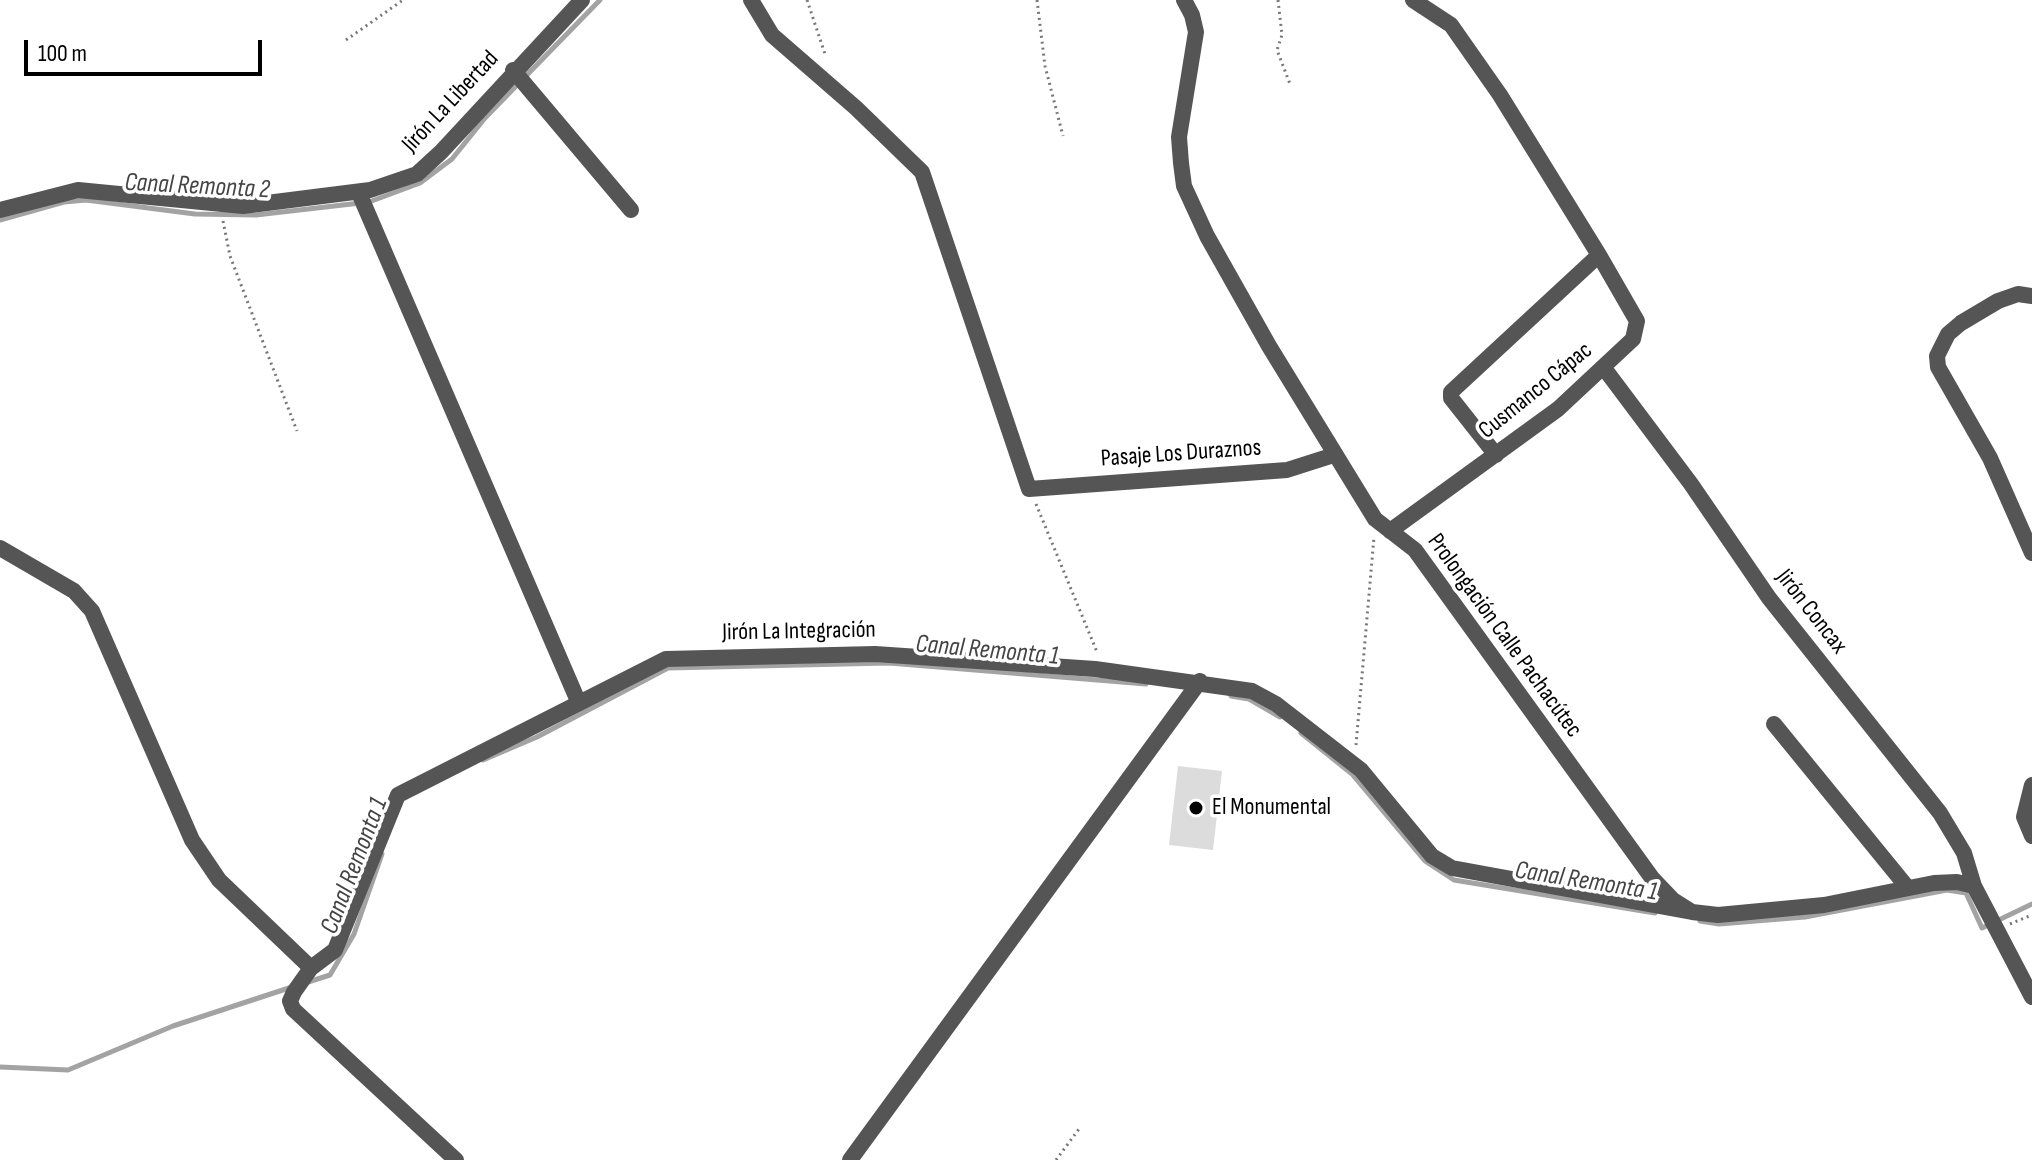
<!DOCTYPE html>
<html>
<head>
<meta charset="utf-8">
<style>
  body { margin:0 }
  #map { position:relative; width:2032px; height:1160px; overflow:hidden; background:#fff; font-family:"Sofia Sans Condensed",sans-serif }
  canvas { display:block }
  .scale { position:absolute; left:24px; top:40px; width:238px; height:36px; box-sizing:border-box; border:4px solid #000; border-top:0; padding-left:10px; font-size:24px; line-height:28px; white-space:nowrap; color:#000; -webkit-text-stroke:6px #fff; paint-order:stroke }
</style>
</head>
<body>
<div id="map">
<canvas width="2032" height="1160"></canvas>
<div class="scale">100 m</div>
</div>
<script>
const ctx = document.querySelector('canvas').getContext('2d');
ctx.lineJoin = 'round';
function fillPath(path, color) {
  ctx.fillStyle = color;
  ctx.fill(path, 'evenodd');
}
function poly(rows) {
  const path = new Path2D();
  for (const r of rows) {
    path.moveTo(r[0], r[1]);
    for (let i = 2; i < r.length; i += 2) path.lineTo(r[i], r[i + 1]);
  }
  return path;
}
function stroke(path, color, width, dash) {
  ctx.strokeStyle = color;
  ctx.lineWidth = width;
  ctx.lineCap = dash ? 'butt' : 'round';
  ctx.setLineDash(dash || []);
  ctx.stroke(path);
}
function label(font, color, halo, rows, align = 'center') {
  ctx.font = font + ' "Sofia Sans Condensed",sans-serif';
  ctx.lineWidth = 7;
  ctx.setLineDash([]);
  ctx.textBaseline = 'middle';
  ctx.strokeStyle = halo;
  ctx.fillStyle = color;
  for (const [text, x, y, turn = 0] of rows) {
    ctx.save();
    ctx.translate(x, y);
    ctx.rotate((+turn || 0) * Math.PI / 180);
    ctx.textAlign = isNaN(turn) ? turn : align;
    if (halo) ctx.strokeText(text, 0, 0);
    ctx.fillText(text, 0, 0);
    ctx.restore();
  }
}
fillPath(poly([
  [1178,766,1222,771,1213,850,1169,845]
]), '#dcdcdc');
stroke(poly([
  [0,220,64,202,86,200,195,214,256,215,369,202,420,183,452,159,485,118,600,0],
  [1231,696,1249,699,1280,717],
  [1301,733,1352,774,1425,861,1454,880,1655,913],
  [483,760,537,737,668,668,889,663,1146,684],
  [1700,921,1719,924,1805,917,1947,890,1966,893,1982,928,2032,904],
  [305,983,330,975,354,934,382,854],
  [0,1067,68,1070,173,1026,292,987]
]), '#a3a3a3', 5);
stroke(poly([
  [807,0,825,54],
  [1037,0,1045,66,1063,136],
  [1278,0,1282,35,1277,50,1290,84],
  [346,40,403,0],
  [223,221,230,256,297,431],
  [1036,504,1097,652],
  [1356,745,1374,537],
  [2010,924,2032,915],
  [1056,1160,1079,1129]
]), '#777', 3, [2, 4]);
stroke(poly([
  [751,0,772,35,856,108,922,172,1029,489,1287,470,1334,455],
  [1184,0,1192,15,1196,32,1179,137,1181,163,1184,186,1207,236,1269,346,1375,519,1415,550,1652,878,1673,900,1692,912,1718,915,1824,905,1934,883,1957,882,1974,886,2032,997],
  [1413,0,1451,25,1500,95,1599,255,1451,392,1451,398,1496,455],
  [513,70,631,210],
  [359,193,578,701],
  [0,210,78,190,243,206,370,190,417,174,441,152,582,0],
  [2032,296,2018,294,1998,301,1961,323,1948,334,1937,356,1938,367,1990,458,2032,553],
  [1604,368,1691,484,1769,598,1940,813,1964,853,1974,886],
  [1390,531,1558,409,1633,339,1637,321,1599,255],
  [0,548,74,591,92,611,192,840,219,880,311,968],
  [1774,724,1907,887],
  [2032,785,2024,817,2032,836],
  [456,1160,293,1009,290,1001,294,992,311,968,335,950,398,795,666,659,875,654,1095,669,1252,691,1276,704,1361,770,1432,856,1452,868,1692,912],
  [850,1160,1200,681]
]), '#555', 16);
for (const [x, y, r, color] of [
  [1196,808,8,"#000"]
]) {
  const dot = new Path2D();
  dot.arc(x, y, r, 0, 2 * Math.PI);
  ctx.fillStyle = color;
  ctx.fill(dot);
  stroke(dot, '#fff', 3);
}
label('24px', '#000', '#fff', [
  ["Jirón La Libertad",451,102,-47],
  ["Cusmanco Cápac",1536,391,-39],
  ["Pasaje Los Duraznos",1181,454,-4],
  ["Jirón Concax",1811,612,52],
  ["Jirón La Integración",799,632,-1],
  ["Prolongación Calle Pachacútec",1504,636,54]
]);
label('24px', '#000', '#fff', [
  ["El Monumental",1212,808]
], 'left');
label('italic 26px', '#444', '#fff', [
  ["Canal Remonta 2",197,187,3],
  ["Canal Remonta 1",987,651,5],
  ["Canal Remonta 1",355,866,-69],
  ["Canal Remonta 1",1586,882,9]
]);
</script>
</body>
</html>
